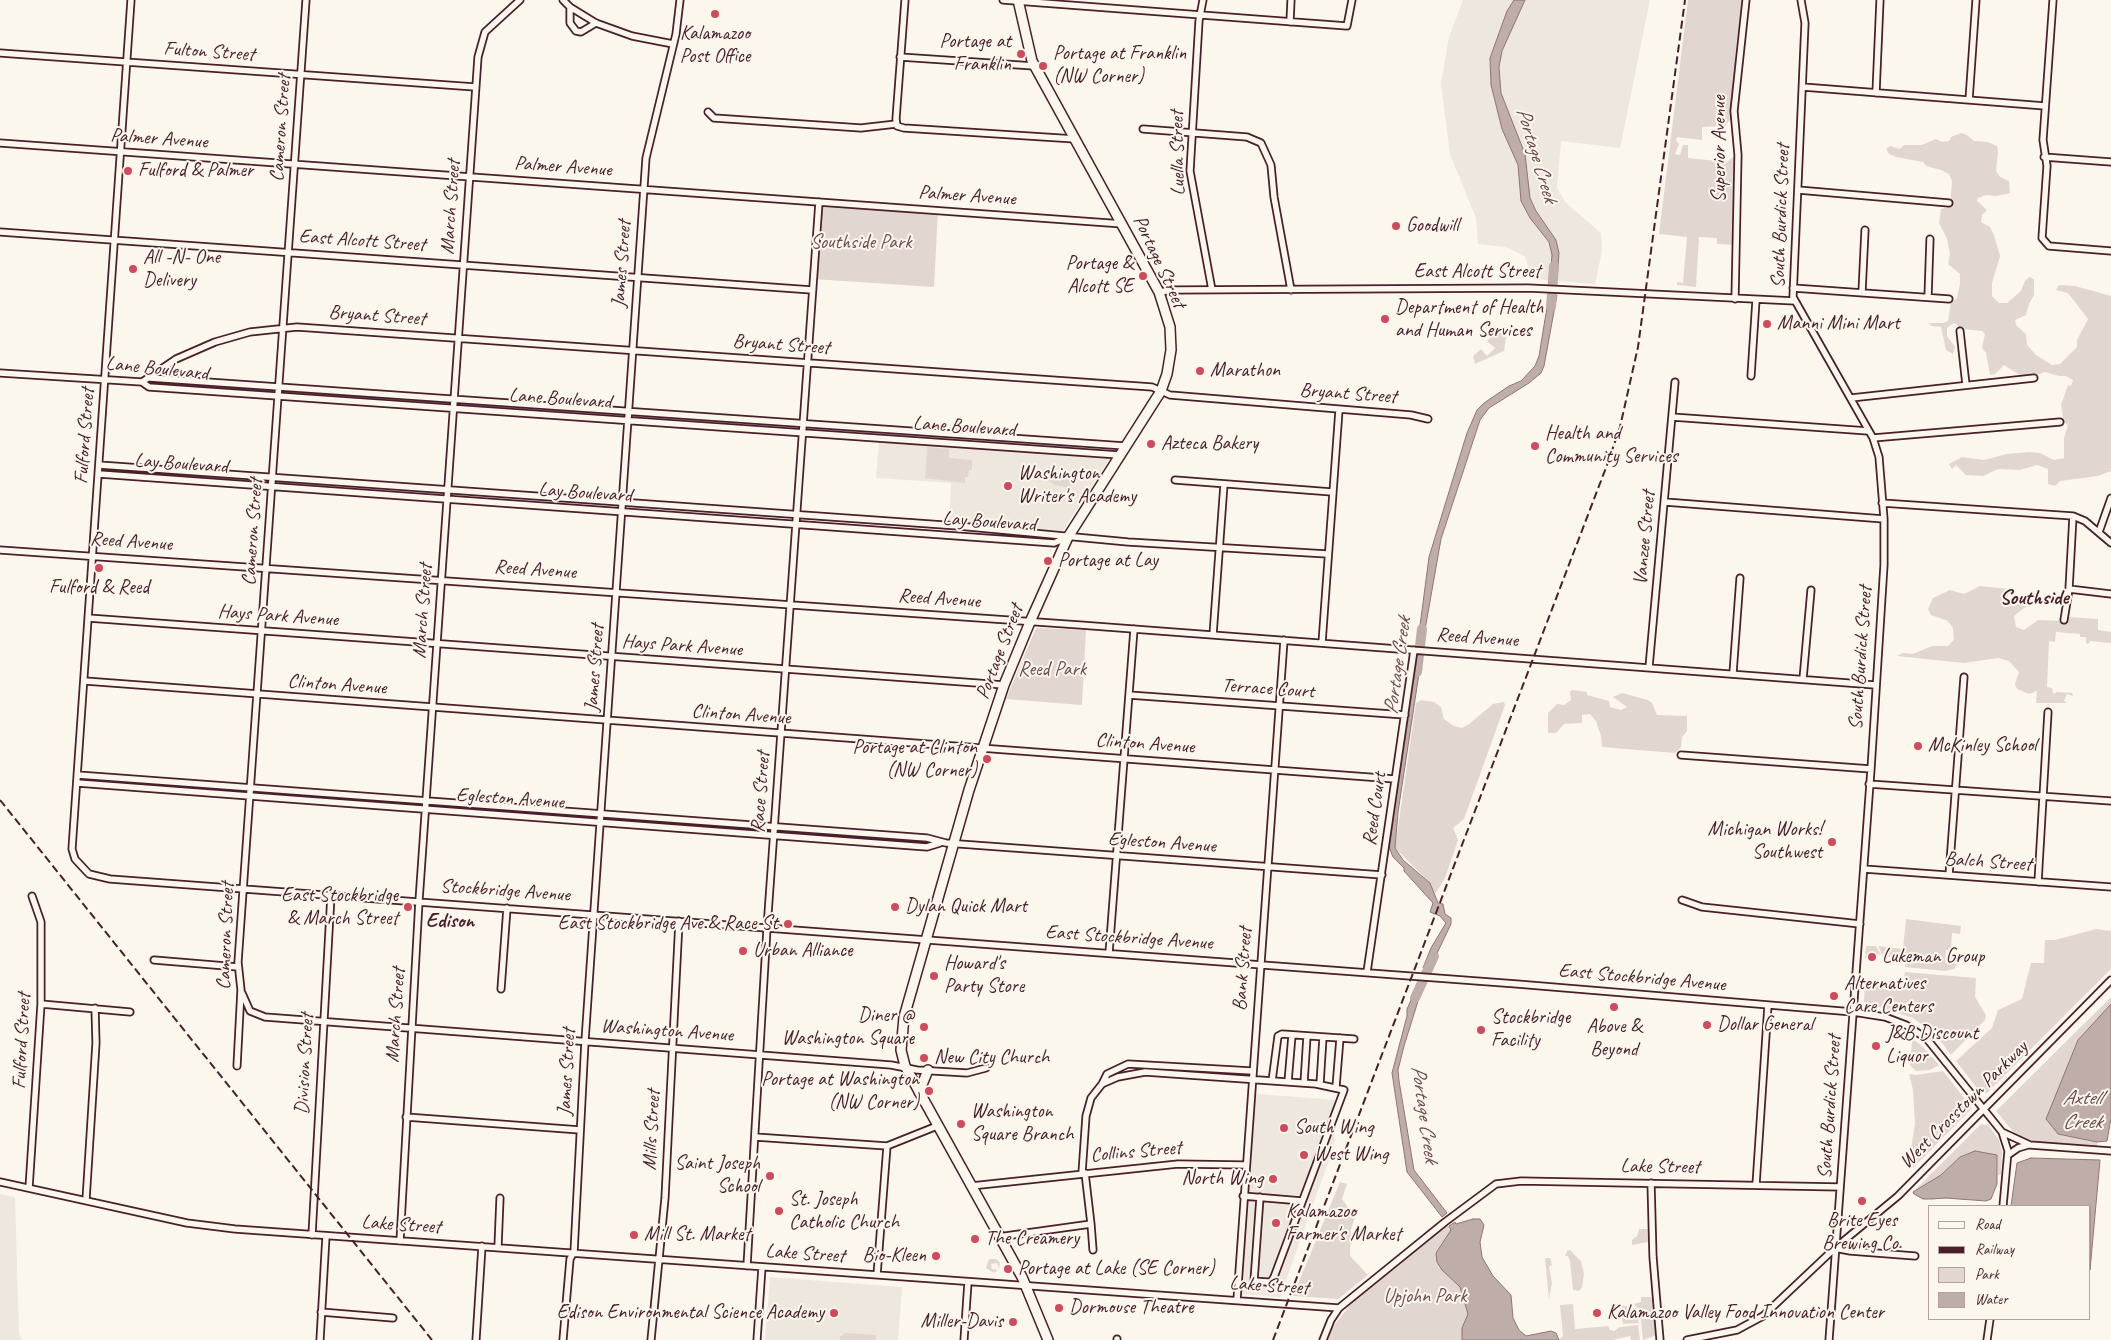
<!DOCTYPE html>
<html>
<head>
<meta charset="utf-8">
<style>
  body { margin:0 }
  #map { position:relative; width:2111px; height:1340px; overflow:hidden; background:#fbf7ec; font-family:Caveat,sans-serif }
  canvas { display:block }
  .legend { position:absolute; left:1928px; top:1205px; width:162px; height:115px; box-sizing:border-box; background:#fbf7ec; border:1px solid #b4a19f; margin:0; padding:6px 9px; list-style:none; font-size:15px; color:#4a1f2b }
  .legend li { display:flex; align-items:center; gap:10px; height:25px }
  .legend b { width:25px; border:1px solid #b4a19f }
</style>
</head>
<body>
<div id="map">
<canvas width="2111" height="1340"></canvas>
<ul class="legend">
<li><b style="height:6px;background:#fbf7ec"></b>Road</li>
<li><b style="height:6px;background:#4a1f2b"></b>Railway</li>
<li><b style="height:14px;background:#e2d7d0"></b>Park</li>
<li><b style="height:14px;background:#bfadaa"></b>Water</li>
</ul>
</div>
<script>
const ctx = document.querySelector('canvas').getContext('2d');
ctx.lineJoin = 'round';
function fillPath(path, color) {
  ctx.fillStyle = color;
  ctx.fill(path, 'evenodd');
}
function poly(rows) {
  const path = new Path2D();
  for (const r of rows) {
    path.moveTo(r[0], r[1]);
    for (let i = 2; i < r.length; i += 2) path.lineTo(r[i], r[i + 1]);
  }
  return path;
}
function stroke(path, color, width, dash) {
  ctx.strokeStyle = color;
  ctx.lineWidth = width;
  ctx.lineCap = dash ? 'butt' : 'round';
  ctx.setLineDash(dash || []);
  ctx.stroke(path);
}
function label(font, color, halo, rows, align = 'center') {
  ctx.font = font + ' Caveat,sans-serif';
  ctx.lineWidth = 4;
  ctx.setLineDash([]);
  ctx.textBaseline = 'middle';
  ctx.strokeStyle = halo;
  ctx.fillStyle = color;
  for (const [text, x, y, turn = 0] of rows) {
    ctx.save();
    ctx.translate(x, y);
    ctx.rotate((+turn || 0) * Math.PI / 180);
    ctx.textAlign = isNaN(turn) ? turn : align;
    if (halo) ctx.strokeText(text, 0, 0);
    ctx.fillText(text, 0, 0);
    ctx.restore();
  }
}
fillPath(poly([
  [1463,0,1650,0,1620,148,1561,141,1557,188,1566,203,1601,233,1602,251,1595,284,1532,279,1525,256,1505,247,1478,244,1476,218,1450,154,1441,84,1449,37],
  [879,442,1106,458,1108,461,1063,531,949,523,951,483,876,478],
  [1256,1094,1337,1100,1334,1146,1280,1297,1241,1294],
  [0,1194,15,1197,19,1334,22,1340,0,1340],
  [770,1277,902,1287,898,1340,765,1340]
]), '#eee7de');
fillPath(poly([
  [1688,0,1742,0,1736,48,1732,117,1725,126,1702,127,1702,140,1677,137,1676,140,1679,144,1675,154,1680,155,1683,145,1688,145,1688,158,1727,162,1737,154,1734,245,1717,244,1717,238,1699,237,1696,287,1677,285,1677,282,1683,283,1687,237,1659,234],
  [1961,133,1967,135,1974,141,1988,142,1997,146,1998,152,1996,171,2000,177,2009,181,2010,193,1996,196,1986,195,1978,198,1977,201,1987,210,1982,215,1981,222,1990,227,1994,235,2000,256,1992,283,1992,296,1999,303,2007,303,2021,291,2025,281,2029,277,2034,279,2034,295,2029,304,2026,315,2015,320,2016,325,2026,334,2027,345,2036,355,2052,365,2060,364,2077,347,2077,340,2088,319,2068,293,2056,290,2059,285,2075,286,2111,296,2111,471,2098,476,2060,481,2055,486,2048,484,2048,469,2037,465,2020,470,1998,469,1983,476,1966,475,1956,465,1952,469,1949,464,1962,457,1984,460,2007,454,2029,452,2040,453,2054,460,2064,458,2064,438,2068,425,2064,422,2061,405,2068,385,2071,386,2073,380,2066,376,2059,376,2045,372,2037,375,2020,375,2004,365,1995,374,1990,375,1986,353,1982,348,1985,334,1982,331,1962,329,1954,323,1947,328,1947,336,1955,347,1953,354,1946,350,1941,327,1932,326,1928,323,1943,323,1948,321,1951,303,1957,298,1960,284,1960,274,1948,264,1950,254,1947,239,1939,223,1941,209,1950,207,1952,181,1949,174,1941,170,1926,166,1923,162,1896,157,1889,154,1886,149,1890,146,1900,149,1904,145,1922,145,1936,139,1942,142,1949,141,1951,137],
  [819,202,938,210,934,287,813,279],
  [1498,330,1506,337,1504,351,1475,364,1473,356,1481,349,1487,356,1495,348,1487,341],
  [927,447,949,449,949,458,972,460,972,470,969,470,968,477,965,477,965,483,925,478],
  [1038,474,1071,477,1070,488,1055,485],
  [1980,586,2010,589,2007,599,2013,604,2021,603,2027,606,2014,616,2016,627,2024,630,2038,620,2067,621,2069,617,2098,619,2098,630,2111,632,2111,643,2091,641,2088,644,2086,643,2086,637,2080,637,2080,634,2056,632,2055,642,2049,641,2047,687,2052,688,2053,694,2057,692,2072,693,2073,696,2067,694,2064,701,2067,703,2036,703,2037,691,2029,694,2017,689,2015,684,2019,672,2009,661,1998,658,1964,663,1897,656,1903,653,1913,654,1932,646,1948,646,1954,640,1953,628,1948,621,1931,615,1928,609,1933,598,1950,590,1964,594],
  [1036,628,1086,630,1082,705,1006,699],
  [1572,690,1587,692,1587,695,1609,701,1610,707,1621,710,1627,707,1613,697,1622,693,1648,700,1652,703,1657,715,1687,716,1687,731,1682,737,1681,747,1675,753,1602,747,1601,736,1596,721,1590,714,1582,715,1582,723,1564,724,1556,733,1548,733,1548,713,1557,704,1564,705,1571,700,1570,692],
  [1421,700,1434,702,1441,707,1444,719,1454,726,1462,728,1469,724,1493,704,1504,702,1505,705,1464,819,1453,828,1458,840,1445,878,1435,894,1430,883,1395,848,1416,703],
  [1906,919,1961,926,1960,934,1952,933,1951,950,1946,950,1945,963,1957,964,1954,969,1945,971,1905,967,1906,959,1883,956,1878,946,1903,949],
  [2096,929,2111,931,2111,969,1987,1093,1980,1092,1956,1061,1992,1028,1998,1010,2022,999,2031,963,2044,963,2045,940,2055,940],
  [1866,946,1876,946,1881,955,1869,952,1868,957,1865,959],
  [1905,972,1976,978,1975,997,1986,1015,1985,1020,1951,1055,1936,1035,1913,1018,1864,1002,1865,980,1903,982],
  [2111,997,2111,1004,2078,1040,2066,1072,2058,1134,2097,1142,2097,1146,2021,1141,1996,1111],
  [1908,1035,1923,1047,1939,1065,1930,1070,1916,1071,1910,1065,1912,1041,1904,1036],
  [1943,1071,1972,1108,1913,1168,1909,1161,1915,1124,1913,1090,1909,1074,1916,1075],
  [1981,1124,1985,1125,1988,1124,1999,1140,2002,1152,2001,1174,1998,1175,1997,1155,1975,1151,1960,1157,1941,1175,1913,1192],
  [1340,1182,1347,1184,1342,1199,1355,1217,1351,1229,1350,1256,1368,1275,1338,1299,1293,1296],
  [1447,1225,1451,1227,1462,1269,1488,1340,1328,1340,1333,1327,1357,1296],
  [1639,1229,1649,1229,1648,1242,1632,1245,1632,1240,1637,1236],
  [1570,1250,1581,1261,1584,1274,1582,1287,1579,1291,1573,1290,1570,1261,1568,1256,1565,1256,1567,1251],
  [1545,1258,1550,1258,1552,1265,1549,1267,1552,1283,1549,1299],
  [989,1259,996,1259,1000,1263,999,1269,997,1263,991,1264,992,1269,998,1270,994,1273,986,1268],
  [1641,1297,1651,1297,1653,1301,1657,1335,1643,1340,1640,1310,1634,1304,1641,1302],
  [1573,1304,1575,1329,1608,1326,1610,1330,1614,1331,1620,1327,1638,1325,1640,1340,1631,1340,1630,1336,1612,1340,1559,1340,1563,1336,1560,1305],
  [1620,1305,1635,1308,1639,1323,1623,1324],
  [845,1333,876,1335,876,1340,840,1340,839,1338]
]), '#e2d7d0');
const water = poly([
  [1514,0,1525,0,1502,51,1499,67,1501,93,1525,154,1530,198,1536,211,1556,240,1559,253,1557,280,1550,279,1552,255,1549,242,1530,218,1521,201,1518,165,1502,129,1491,85,1490,58,1507,11,1514,0],
  [1549,295,1557,295,1544,366,1541,373,1529,383,1489,408,1480,420,1441,539,1423,641,1418,641,1429,557,1467,433,1477,410,1484,403,1509,386,1521,381,1535,366,1539,356,1549,295],
  [1415,659,1421,660,1398,812,1395,848,1403,860,1430,883,1438,903,1443,904,1445,914,1451,918,1451,924,1430,968,1423,968,1431,948,1446,923,1440,916,1430,912,1433,903,1404,871,1404,868,1393,857,1389,847,1415,659],
  [1418,985,1423,985,1404,1046,1398,1070,1399,1081,1414,1170,1447,1213,1442,1217,1407,1172,1392,1073,1407,1016,1407,1009,1418,985],
  [2111,1004,2111,1118,2107,1141,2097,1142,2058,1134,2046,1119,2078,1040,2111,1004],
  [1975,1151,1997,1155,1997,1184,1991,1199,1986,1201,1946,1198,1931,1199,1923,1199,1914,1194,1913,1192,1941,1175,1960,1157,1975,1151],
  [2031,1158,2100,1160,2090,1270,2090,1206,2011,1206,2017,1163,2031,1158],
  [1473,1219,1480,1219,1484,1225,1480,1242,1482,1257,1493,1276,1511,1295,1513,1318,1519,1330,1526,1336,1551,1331,1556,1333,1559,1340,1462,1340,1462,1328,1468,1314,1460,1287,1442,1270,1437,1262,1436,1253,1451,1230,1449,1226,1455,1222,1456,1224,1473,1219]
]);
fillPath(water, '#bfadaa');
stroke(water, '#907477', 1);
stroke(poly([
  [1551,307,1554,266],
  [1417,672,1422,629],
  [1415,998,1434,956]
]), '#bfadaa', 10);
const minor = poly([
  [131,0,72,849,75,859,89,874,110,879,1517,984,1853,1012,1885,1017,1906,1025,1927,1039,2002,1132,2008,1151,2003,1206],
  [563,0,570,7,596,23,632,36,673,44],
  [905,0,896,119,897,126,904,128,1075,139],
  [1003,0,1347,26,1352,0],
  [1203,0,1199,21,1190,171,1212,290],
  [1801,0,1805,23,1793,297,1873,438,1879,457,1884,519,1884,565,1871,769,1829,1340],
  [2053,0,2043,140,2047,166,2042,238,2049,246,2111,251],
  [570,7,570,23,576,31,581,32,596,23],
  [1290,22,1291,0],
  [0,53,475,87],
  [900,57,1034,66],
  [1803,87,2045,106],
  [1876,93,1880,0],
  [1969,100,1976,0],
  [708,112,714,118,861,128,896,124],
  [1143,129,1247,137,1261,143,1271,165,1274,197,1291,290],
  [0,143,1123,224],
  [2044,157,2111,162],
  [1798,190,1949,203],
  [0,232,812,290],
  [1793,288,1949,299],
  [1159,292,1174,290,1528,288,1795,301],
  [1862,292,1865,230],
  [1928,297,1930,239],
  [1735,299,1738,155,1734,111,1746,0],
  [1960,331,1966,385],
  [0,373,142,382,149,387,1119,455],
  [1751,376,1756,300],
  [150,378,1125,446],
  [142,382,176,359,215,342,250,332,297,327,1152,387,1170,395,1411,415,1428,419],
  [1851,398,2034,378],
  [1672,417,1868,431],
  [1873,438,2060,422],
  [99,465,958,526,1128,542,1327,554],
  [99,474,1054,543,1068,537],
  [1175,480,1332,492],
  [1665,502,1884,519],
  [1882,503,2073,516,2085,521,2111,543],
  [2099,532,2111,498],
  [0,550,1080,625,1875,685],
  [2069,589,2111,594],
  [88,618,1004,685],
  [2064,620,2069,589,2073,516],
  [1213,635,1224,484],
  [1322,643,1339,410],
  [1649,667,1675,382],
  [1733,673,1740,578],
  [1803,679,1811,590],
  [85,681,1395,779],
  [1129,695,1405,715],
  [1681,755,1871,769],
  [78,775,927,838,946,843,1382,875],
  [77,783,927,847,940,843],
  [1869,784,2111,801],
  [1864,869,2111,887],
  [1949,875,1964,677],
  [2038,882,2048,712],
  [1682,900,1702,907,1860,924],
  [1109,953,1134,629],
  [154,960,238,967],
  [1367,972,1414,650],
  [501,989,507,908],
  [242,993,250,1011,265,1017,891,1065,917,1070,967,1073,986,1068],
  [41,1004,130,1012],
  [237,1066,241,990,238,962,306,0],
  [1272,1081,1278,1036,1282,1034,1354,1039],
  [1288,1082,1292,1035],
  [1304,1083,1307,1036],
  [1102,1084,1107,1074,1128,1064,1252,1071],
  [1320,1084,1323,1037],
  [1336,1087,1340,1038],
  [406,1117,580,1130],
  [2002,1132,2030,1145,2111,1151],
  [755,1137,887,1146,937,1126],
  [2008,1155,2018,1148,2028,1145],
  [1082,1173,1086,1116,1091,1098,1102,1084,1118,1077,1145,1072,1316,1084,1344,1090,1274,1277,1271,1282,1267,1282,1254,1281,1260,1197],
  [0,1182,187,1223,235,1229,1339,1308,1445,1222,1496,1184,1521,1181,1840,1187],
  [1651,1183,1653,1257,1660,1340],
  [1756,1185,1768,1005],
  [971,1186,1178,1164,1245,1165],
  [29,1188,41,1004,41,922,32,896],
  [1243,1196,1302,1201],
  [86,1200,96,1043,95,1008],
  [1091,1224,1093,1250],
  [312,1235,331,895],
  [998,1237,1091,1224,1085,1173],
  [400,1241,419,901,478,57,485,32,520,0],
  [498,1247,500,1198],
  [1835,1248,1850,1251,1915,1256],
  [747,1266,767,928,819,202],
  [877,1275,887,1146],
  [1237,1300,1284,640],
  [321,1312,393,1318],
  [1117,1339,1117,1340],
  [320,1340,326,1236],
  [476,1340,482,1246],
  [563,1340,570,1259,574,1252,585,1041,646,158,676,34,680,0],
  [651,1340,665,1198,679,921],
  [757,1340,762,1267],
  [964,1340,968,1282],
  [1323,1340,1331,1320,1339,1308],
  [1687,1340,1737,1330,1763,1316,1835,1248,1898,1196,2111,980],
  [1987,1340,1990,1319]
]);
const secondary = poly([
  [1018,0,1032,61,1159,292,1170,327,1171,350,1167,374,1161,391,1068,537,1030,622,1004,685,969,790,904,1017,901,1050,905,1066,1022,1277,1048,1340],
  [919,1092,928,1070]
]);
stroke(minor, '#4a1f2b', 9);
stroke(secondary, '#4a1f2b', 12);
stroke(minor, '#fbf7ec', 5.5);
stroke(secondary, '#fbf7ec', 9);
stroke(poly([
  [0,800,432,1340],
  [1273,1340,1607,465,1620,427,1638,347,1685,0]
]), '#4a1f2b', 2, [8, 4]);
for (const [x, y, r, color] of [
  [715,14,5,"#d1495b"],
  [1021,54,5,"#d1495b"],
  [1043,66,5,"#d1495b"],
  [128,171,5,"#d1495b"],
  [1396,226,5,"#d1495b"],
  [133,269,5,"#d1495b"],
  [1143,276,5,"#d1495b"],
  [1385,319,5,"#d1495b"],
  [1767,324,5,"#d1495b"],
  [1200,371,5,"#d1495b"],
  [1151,444,5,"#d1495b"],
  [1535,446,5,"#d1495b"],
  [1008,486,5,"#d1495b"],
  [1048,561,5,"#d1495b"],
  [99,568,5,"#d1495b"],
  [1918,746,5,"#d1495b"],
  [987,759,5,"#d1495b"],
  [1832,842,5,"#d1495b"],
  [408,907,5,"#d1495b"],
  [895,907,5,"#d1495b"],
  [788,924,5,"#d1495b"],
  [743,951,5,"#d1495b"],
  [1872,957,5,"#d1495b"],
  [934,976,5,"#d1495b"],
  [1834,996,5,"#d1495b"],
  [1614,1007,5,"#d1495b"],
  [1707,1025,5,"#d1495b"],
  [924,1027,5,"#d1495b"],
  [1481,1030,5,"#d1495b"],
  [1876,1046,5,"#d1495b"],
  [924,1058,5,"#d1495b"],
  [929,1091,5,"#d1495b"],
  [961,1124,5,"#d1495b"],
  [1284,1128,5,"#d1495b"],
  [1304,1155,5,"#d1495b"],
  [770,1176,5,"#d1495b"],
  [1273,1179,5,"#d1495b"],
  [1862,1201,5,"#d1495b"],
  [779,1211,5,"#d1495b"],
  [1276,1223,5,"#d1495b"],
  [634,1235,5,"#d1495b"],
  [975,1239,5,"#d1495b"],
  [936,1256,5,"#d1495b"],
  [1008,1269,5,"#d1495b"],
  [1059,1308,5,"#d1495b"],
  [834,1313,5,"#d1495b"],
  [1597,1313,5,"#d1495b"],
  [1013,1322,5,"#d1495b"]
]) {
  const dot = new Path2D();
  dot.arc(x, y, r, 0, 2 * Math.PI);
  ctx.fillStyle = color;
  ctx.fill(dot);
  stroke(dot, '#fbf7ec', 2);
}
label('20px', '#4a1f2b', '#fbf7ec', [
  ["Kalamazoo",715,34,"center"],
  ["Post Office",715,57,"center"],
  ["Portage at",1011,42,"right"],
  ["Franklin",1011,65,"right"],
  ["Portage at Franklin",1053,54],
  ["(NW Corner)",1053,77],
  ["Fulford & Palmer",138,171],
  ["Goodwill",1406,226],
  ["All -N- One",143,258],
  ["Delivery",143,281],
  ["Portage &",1133,264,"right"],
  ["Alcott SE",1133,287,"right"],
  ["Department of Health",1395,308],
  ["and Human Services",1395,331],
  ["Manni Mini Mart",1777,324],
  ["Marathon",1210,371],
  ["Health and",1545,434],
  ["Community Services",1545,457],
  ["Azteca Bakery",1161,444],
  ["Washington",1018,474],
  ["Writer's Academy",1018,497],
  ["Portage at Lay",1058,561],
  ["Fulford & Reed",99,588,"center"],
  ["McKinley School",1928,746],
  ["Portage at Clinton",977,748,"right"],
  ["(NW Corner)",977,771,"right"],
  ["Michigan Works!",1822,830,"right"],
  ["Southwest",1822,853,"right"],
  ["East Stockbridge",398,896,"right"],
  ["& March Street",398,919,"right"],
  ["Dylan Quick Mart",905,907],
  ["East Stockbridge Ave & Race St",778,924,"right"],
  ["Urban Alliance",753,951],
  ["Lukeman Group",1882,957],
  ["Howard's",944,964],
  ["Party Store",944,987],
  ["Alternatives",1844,984],
  ["Care Centers",1844,1007],
  ["Diner @",914,1016,"right"],
  ["Washington Square",914,1039,"right"],
  ["Stockbridge",1491,1018],
  ["Facility",1491,1041],
  ["Dollar General",1717,1025],
  ["Above &",1614,1027,"center"],
  ["Beyond",1614,1050,"center"],
  ["J&B Discount",1886,1034],
  ["Liquor",1886,1057],
  ["New City Church",934,1058],
  ["Portage at Washington",919,1080,"right"],
  ["(NW Corner)",919,1103,"right"],
  ["Washington",971,1112],
  ["Square Branch",971,1135],
  ["South Wing",1294,1128],
  ["West Wing",1314,1155],
  ["Saint Joseph",760,1164,"right"],
  ["School",760,1187,"right"],
  ["North Wing",1263,1179,"right"],
  ["St. Joseph",789,1200],
  ["Catholic Church",789,1223],
  ["Kalamazoo",1286,1212],
  ["Farmer's Market",1286,1235],
  ["Brite Eyes",1862,1221,"center"],
  ["Brewing Co.",1862,1244,"center"],
  ["Mill St. Market",644,1235],
  ["The Creamery",985,1239],
  ["Bio-Kleen",926,1256,"right"],
  ["Portage at Lake (SE Corner)",1018,1269],
  ["Dormouse Theatre",1069,1308],
  ["Edison Environmental Science Academy",824,1313,"right"],
  ["Kalamazoo Valley Food Innovation Center",1607,1313],
  ["Miller-Davis",1003,1322,"right"]
], 'left');
label('20px', '#4a1f2b', '#fbf7ec', [
  ["Fulton Street",209,52,4],
  ["Cameron Street",281,128,-86],
  ["Palmer Avenue",159,139,4],
  ["Superior Avenue",1720,149,-90],
  ["Luella Street",1178,153,-91],
  ["Palmer Avenue",563,167,4],
  ["Palmer Avenue",967,196,4],
  ["March Street",451,207,-86],
  ["South Burdick Street",1781,216,-88],
  ["East Alcott Street",362,241,4],
  ["Portage Street",1159,262,65],
  ["James Street",622,264,-86],
  ["East Alcott Street",1477,272],
  ["Bryant Street",377,316,4],
  ["Bryant Street",781,345,4],
  ["Lane Boulevard",157,369,6],
  ["Bryant Street",1348,394,4],
  ["Lane Boulevard",560,399,4],
  ["Lane Boulevard",964,427,4],
  ["Fulford Street",85,436,-86],
  ["Lay Boulevard",181,464,4],
  ["Lay Boulevard",585,493,4],
  ["Lay Boulevard",989,522,4],
  ["Cameron Street",253,532,-86],
  ["Vanzee Street",1645,538,-85],
  ["Reed Avenue",131,542,4],
  ["Reed Avenue",535,570,4],
  ["Reed Avenue",939,599,4],
  ["March Street",423,611,-86],
  ["Hays Park Avenue",278,616,4],
  ["Reed Avenue",1477,638,4],
  ["Hays Park Avenue",682,646,4],
  ["Portage Street",1000,652,-69],
  ["South Burdick Street",1861,658,-86],
  ["James Street",595,668,-86],
  ["Clinton Avenue",337,685,4],
  ["Terrace Court",1268,689,4],
  ["Clinton Avenue",741,715,4],
  ["Clinton Avenue",1145,744,4],
  ["Race Street",761,792,-86],
  ["Egleston Avenue",510,799,4],
  ["Reed Court",1375,809,-82],
  ["Egleston Avenue",1162,843,4],
  ["Balch Street",1988,862,4],
  ["Stockbridge Avenue",505,891,4],
  ["Cameron Street",226,936,-88],
  ["East Stockbridge Avenue",1129,938,4],
  ["Bank Street",1243,969,-86],
  ["East Stockbridge Avenue",1642,978,5],
  ["March Street",396,1015,-86],
  ["Washington Avenue",667,1031,4],
  ["Fulford Street",22,1041,-87],
  ["Division Street",305,1064,-87],
  ["James Street",567,1072,-87],
  ["West Crosstown Parkway",1964,1105,-45],
  ["South Burdick Street",1830,1107,-86],
  ["Mills Street",652,1130,-87],
  ["Collins Street",1136,1152,-5],
  ["Lake Street",1660,1167,1],
  ["Lake Street",401,1225,4],
  ["Lake Street",805,1254,4],
  ["Lake Street",1269,1286,4]
]);
label('20px', '#704d54', '#fbf7ec', [
  ["Southside Park",861,243],
  ["Reed Park",1052,670],
  ["Upjohn Park",1425,1297]
]);
label('italic 21px', '#6d4a51', '#fbf7ec', [
  ["Portage Creek",1536,155,73],
  ["Portage Creek",1398,666,-82],
  ["Axtell",2082,1098],
  ["Creek",2082,1122],
  ["Portage Creek",1424,1114,82]
]);
label('bold 21px', '#4a1f2b', '#fbf7ec', [
  ["Southside",2034,598],
  ["Edison",450,921]
]);
</script>
</body>
</html>
